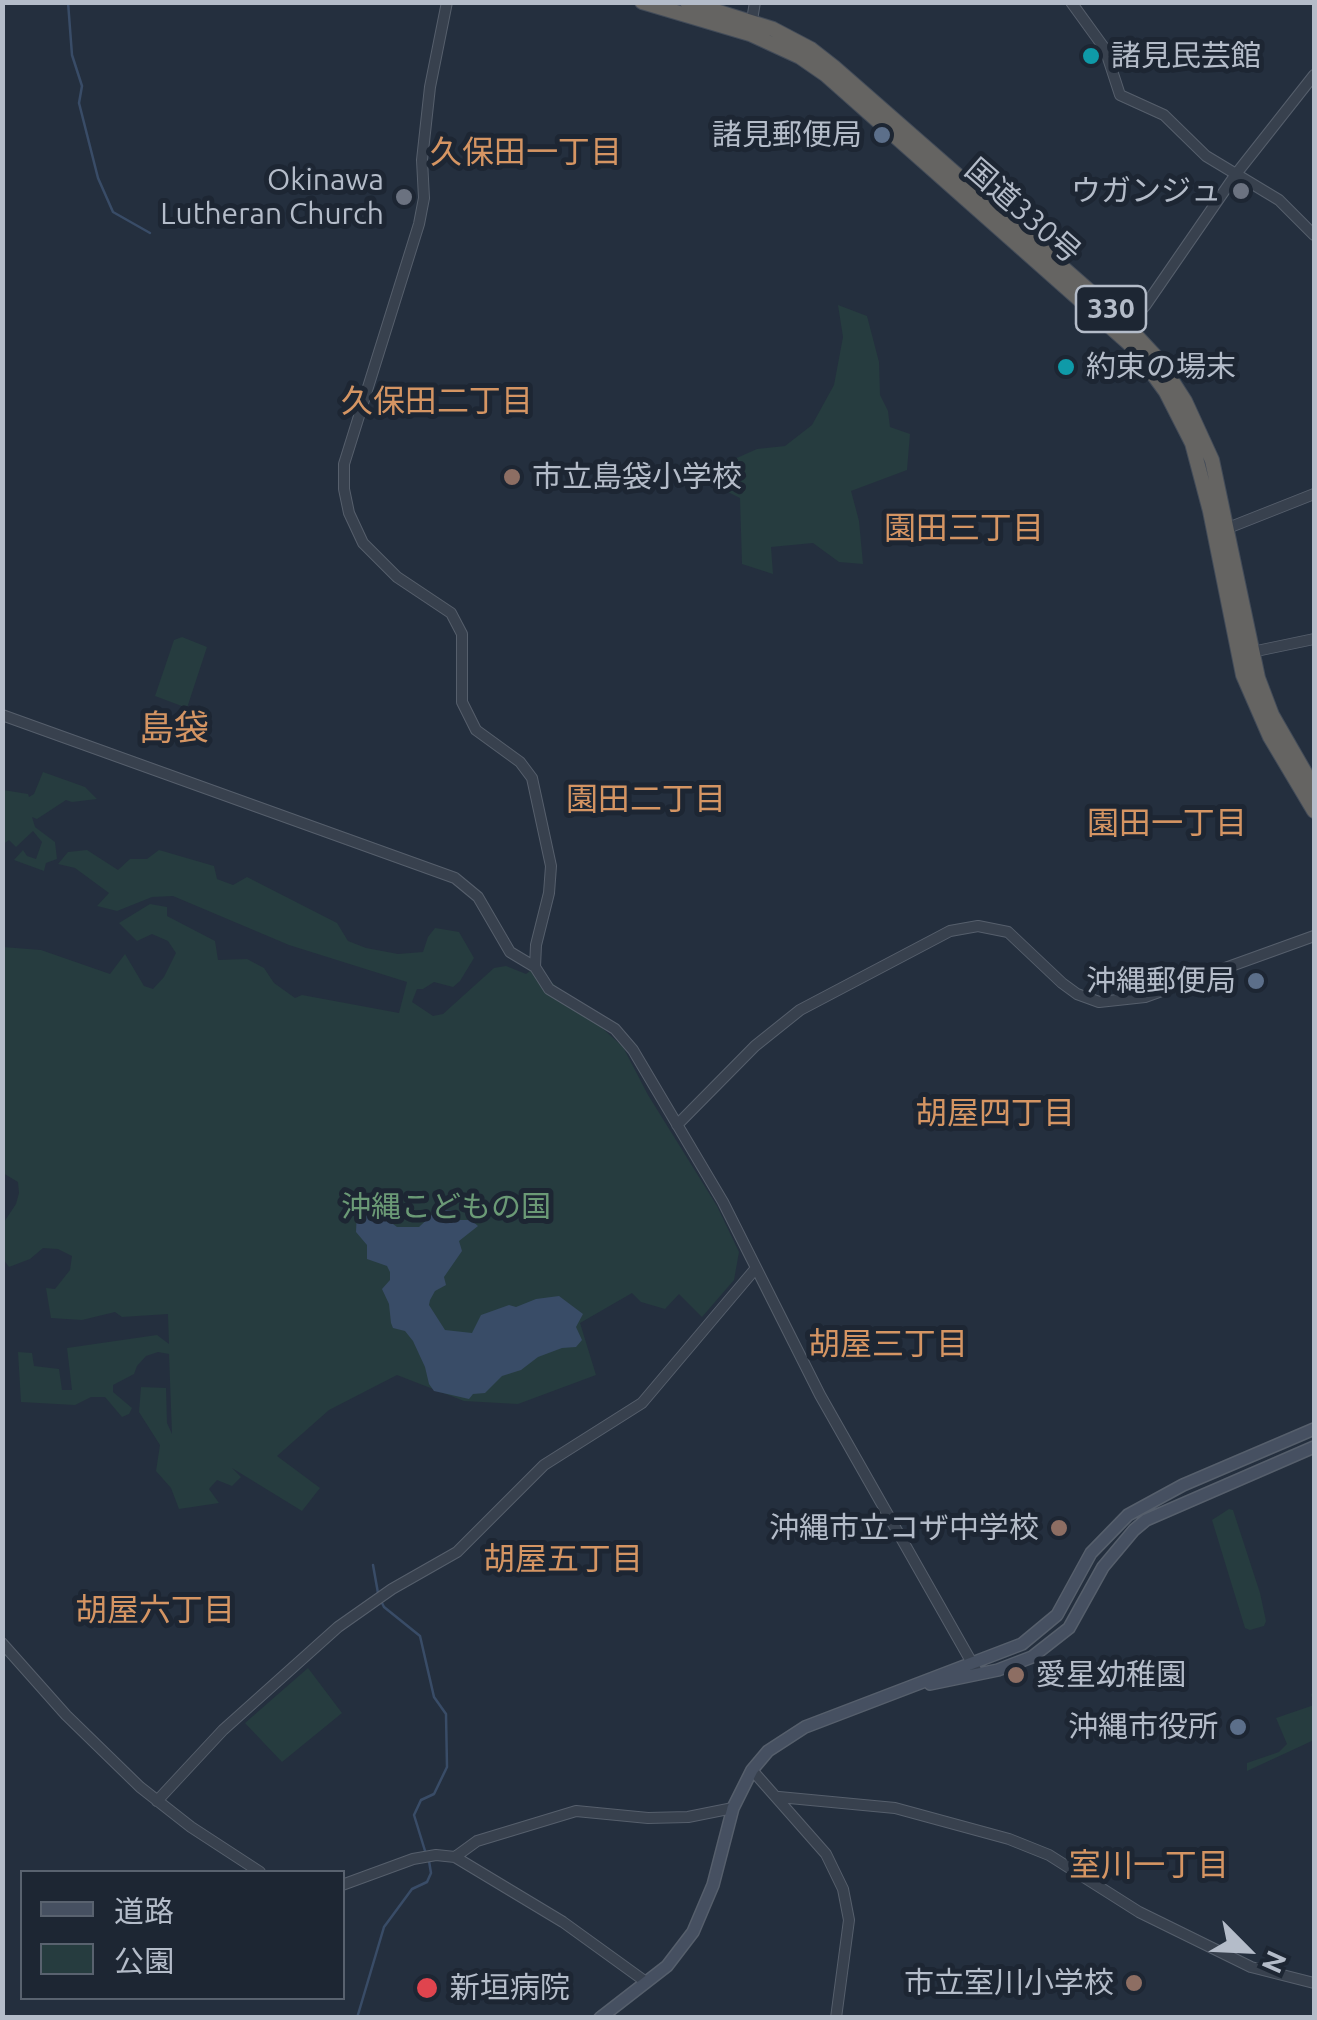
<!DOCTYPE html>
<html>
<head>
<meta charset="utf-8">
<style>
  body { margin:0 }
  #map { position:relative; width:1317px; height:2020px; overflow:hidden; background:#242f3e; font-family:Ubuntu,"Noto Sans JP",sans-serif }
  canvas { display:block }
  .frame { position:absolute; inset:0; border:5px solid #b4bcc9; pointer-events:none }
  .legend { position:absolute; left:20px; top:1870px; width:325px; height:130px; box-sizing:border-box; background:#1d2633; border:2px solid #59626f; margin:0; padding:12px 18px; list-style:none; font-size:30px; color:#b4bcc9 }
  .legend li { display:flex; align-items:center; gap:20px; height:50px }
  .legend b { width:50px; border:2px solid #59626f }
  .north { position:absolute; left:1197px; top:1900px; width:100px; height:100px; -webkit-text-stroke:8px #1d2633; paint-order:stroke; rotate:114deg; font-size:28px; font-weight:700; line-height:40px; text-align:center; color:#b4bcc9 }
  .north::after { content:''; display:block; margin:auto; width:35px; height:45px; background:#b4bcc9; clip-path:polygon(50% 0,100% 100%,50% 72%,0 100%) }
</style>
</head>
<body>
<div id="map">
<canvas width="1317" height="2020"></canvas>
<div class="frame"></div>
<ul class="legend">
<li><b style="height:12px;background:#465061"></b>道路</li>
<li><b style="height:28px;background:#263c3f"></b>公園</li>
</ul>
<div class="north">N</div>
</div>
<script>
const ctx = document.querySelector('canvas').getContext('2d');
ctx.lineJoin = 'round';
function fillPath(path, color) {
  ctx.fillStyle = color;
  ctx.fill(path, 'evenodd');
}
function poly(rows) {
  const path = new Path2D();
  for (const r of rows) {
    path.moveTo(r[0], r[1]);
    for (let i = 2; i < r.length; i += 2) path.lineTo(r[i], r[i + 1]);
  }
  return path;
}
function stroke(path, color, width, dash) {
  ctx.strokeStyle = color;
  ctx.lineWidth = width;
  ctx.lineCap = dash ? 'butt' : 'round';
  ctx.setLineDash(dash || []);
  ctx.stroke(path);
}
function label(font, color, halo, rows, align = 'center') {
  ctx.font = font + ' Ubuntu,"Noto Sans JP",sans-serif';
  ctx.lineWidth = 10;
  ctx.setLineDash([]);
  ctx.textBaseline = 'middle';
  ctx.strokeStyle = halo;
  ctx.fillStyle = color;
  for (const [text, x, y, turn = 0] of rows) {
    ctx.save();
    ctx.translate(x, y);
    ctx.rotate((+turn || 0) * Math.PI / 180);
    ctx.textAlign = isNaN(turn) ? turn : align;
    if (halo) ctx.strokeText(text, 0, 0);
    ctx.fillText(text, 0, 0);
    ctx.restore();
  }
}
fillPath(poly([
  [838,305,867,316,879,362,880,395,888,411,890,427,910,434,907,470,851,491,859,521,863,564,839,562,813,543,771,547,773,574,742,564,740,498,696,476,757,449,785,446,812,425,834,385,843,337],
  [182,637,207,647,187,708,155,696,174,640],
  [43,772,85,787,97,799,72,802,66,800,37,819,32,817,35,827,55,842,57,859,46,863,44,871,14,860,23,850,27,856,36,859,42,842,33,831,16,847,9,840,2,845,3,790,28,794,29,797,34,794],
  [87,850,118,870,130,859,147,859,159,850,214,866,217,879,233,885,247,877,337,923,348,941,366,948,398,954,423,952,428,937,435,928,459,932,474,958,460,981,453,987,434,982,423,989,417,989,412,1002,433,1016,443,1014,494,968,506,966,526,974,535,967,623,1047,648,1095,717,1206,739,1252,734,1280,702,1317,679,1294,665,1309,641,1302,632,1293,580,1323,596,1375,518,1404,464,1401,397,1375,329,1410,277,1456,320,1488,302,1511,232,1468,241,1477,232,1486,217,1480,209,1489,219,1503,179,1509,171,1488,156,1471,160,1445,139,1412,141,1387,166,1388,167,1423,172,1434,169,1354,158,1352,146,1356,137,1366,134,1374,113,1385,113,1392,132,1408,129,1414,122,1417,105,1397,91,1397,75,1405,21,1402,18,1352,32,1353,34,1366,59,1369,62,1390,72,1390,67,1348,157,1335,169,1344,168,1314,122,1317,115,1312,82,1320,51,1318,46,1288,55,1289,70,1270,72,1256,58,1249,43,1248,30,1259,9,1267,3,1259,2,1225,16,1204,19,1193,18,1182,3,1173,3,947,41,950,110,974,125,954,144,986,153,989,164,977,176,953,168,941,152,934,137,941,119,923,150,904,167,907,167,916,215,941,218,960,247,959,264,968,274,983,295,998,302,995,399,1013,407,982,289,945,173,896,152,897,117,911,97,906,109,893,75,868,58,864,68,852],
  [1229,1509,1233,1510,1260,1593,1266,1621,1264,1626,1250,1630,1245,1628,1212,1520],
  [308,1668,342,1713,282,1762,245,1723],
  [1314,1693,1314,1740,1247,1771,1247,1763,1279,1752,1287,1744,1276,1718,1314,1705,1311,1694]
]), '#263c3f');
fillPath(poly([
  [378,1191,387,1208,389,1221,397,1227,419,1227,438,1209,454,1211,460,1220,471,1220,478,1226,459,1241,462,1251,444,1277,446,1285,435,1291,430,1300,429,1305,445,1330,472,1333,481,1315,509,1305,516,1307,536,1299,559,1296,583,1314,576,1327,582,1340,576,1347,562,1348,538,1357,521,1370,502,1376,485,1393,473,1394,469,1399,434,1391,429,1384,425,1367,413,1341,405,1331,393,1328,391,1323,389,1304,382,1289,390,1280,390,1272,387,1266,367,1259,367,1245,356,1232,357,1211,362,1207,372,1208]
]), '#394c67');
stroke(poly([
  [68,2,72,55,82,86,79,103,98,178,113,212,150,233],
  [373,1565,378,1593],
  [381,1601,384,1607,420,1636,434,1697,446,1714,447,1767,434,1794,421,1800,414,1815,426,1854],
  [357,2018,384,1927,412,1889,427,1882,431,1873,429,1861]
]), '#394c67', 2.5);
const tertiary = poly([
  [447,2,430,87,422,160,424,198,419,224,344,464,344,489,349,513,363,543,397,577,451,613,462,634,462,702,476,730,520,762,532,778,551,866,549,893,536,945,535,967],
  [1071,2,1105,49,1120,95,1164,115,1206,156,1279,200,1314,235],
  [751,26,755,2],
  [1124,329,1145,306,1236,174,1314,75],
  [1228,528,1314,494],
  [1247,653,1314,639],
  [2,715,455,878,478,897,510,952,535,967,549,989,615,1029,633,1050,723,1202,820,1395,976,1670],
  [677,1125,755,1046,800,1010,950,931,978,926,1008,932,1062,983,1077,994,1099,1002,1145,997,1314,936],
  [2,1643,66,1715,140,1787,191,1827,260,1872],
  [752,1770,826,1854,843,1889,849,1920,836,2018],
  [779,1797,895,1808,1009,1839,1049,1855,1139,1912,1251,1967,1314,1983],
  [157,1801,223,1730,338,1627,392,1589,457,1552,544,1465,642,1403,756,1268],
  [455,1857,477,1841,576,1811,648,1818,688,1817,733,1808],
  [342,1885,413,1859,436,1855,455,1857,563,1922,646,1982]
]);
const secondary = poly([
  [930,1684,998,1670,1032,1657,1069,1628,1103,1567,1134,1530,1146,1520,1314,1447],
  [600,2018,667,1966,693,1932,713,1885,733,1808,752,1770,768,1751,805,1727,1022,1644,1057,1615,1091,1553,1128,1515,1183,1485,1314,1429]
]);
const trunk = poly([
  [642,2,750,34,800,57,826,75,1134,348,1166,392,1192,443,1210,511,1243,675,1270,737,1314,811],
  [687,2,773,29,811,49,834,67,1117,315,1158,359,1185,401,1212,460,1258,678,1272,715,1314,788]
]);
stroke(tertiary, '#565f6c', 12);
stroke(secondary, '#565f6c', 14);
stroke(trunk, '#434c59', 16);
stroke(tertiary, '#38414e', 10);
stroke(secondary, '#465061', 11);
stroke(trunk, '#656462', 14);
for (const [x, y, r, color] of [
  [1091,56,10,"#0f9aa8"],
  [882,135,10,"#5c6f8a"],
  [1241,191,10,"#6b7280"],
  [404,197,10,"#6b7280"],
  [1066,367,10,"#0f9aa8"],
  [512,477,10,"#8d6e63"],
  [1256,981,10,"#5c6f8a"],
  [1059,1528,10,"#8d6e63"],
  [1016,1675,10,"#8d6e63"],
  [1238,1727,10,"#5c6f8a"],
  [1134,1983,10,"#8d6e63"],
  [427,1988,12,"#e0444e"]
]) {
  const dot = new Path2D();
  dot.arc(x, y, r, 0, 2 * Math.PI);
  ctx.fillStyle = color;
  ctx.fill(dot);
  stroke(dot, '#1d2633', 4);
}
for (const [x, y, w] of [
  [1111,309,70]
]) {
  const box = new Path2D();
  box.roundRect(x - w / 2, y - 23, w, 46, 8);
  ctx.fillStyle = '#1d2633';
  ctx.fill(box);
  stroke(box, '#b4bcc9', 2.5);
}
label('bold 28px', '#b4bcc9', null, [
  ["330",1111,309]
]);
label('30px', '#b4bcc9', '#1d2633', [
  ["諸見民芸館",1111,56,"left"],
  ["諸見郵便局",862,135],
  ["Okinawa",384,180],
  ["Lutheran Church",384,214],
  ["ウガンジュ",1221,191],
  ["約束の場末",1086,367,"left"],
  ["市立島袋小学校",532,477,"left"],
  ["沖縄郵便局",1236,981],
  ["沖縄市立コザ中学校",1039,1528],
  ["愛星幼稚園",1036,1675,"left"],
  ["沖縄市役所",1218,1727],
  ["市立室川小学校",1114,1983],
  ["新垣病院",450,1988,"left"]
], 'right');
label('30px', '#b4bcc9', '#1d2633', [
  ["国道330号",1023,211,41]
]);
label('30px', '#6b9a76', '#1d2633', [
  ["沖縄こどもの国",446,1207]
]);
label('32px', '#d59563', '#1d2633', [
  ["久保田一丁目",526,152],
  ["久保田二丁目",437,401],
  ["園田三丁目",964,528],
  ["園田二丁目",646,799],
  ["園田一丁目",1167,823],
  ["胡屋四丁目",995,1113],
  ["胡屋三丁目",888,1344],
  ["胡屋五丁目",563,1559],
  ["胡屋六丁目",155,1610],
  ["室川一丁目",1149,1865]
]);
label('35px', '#d59563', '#1d2633', [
  ["島袋",174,728]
]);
</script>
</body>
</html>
